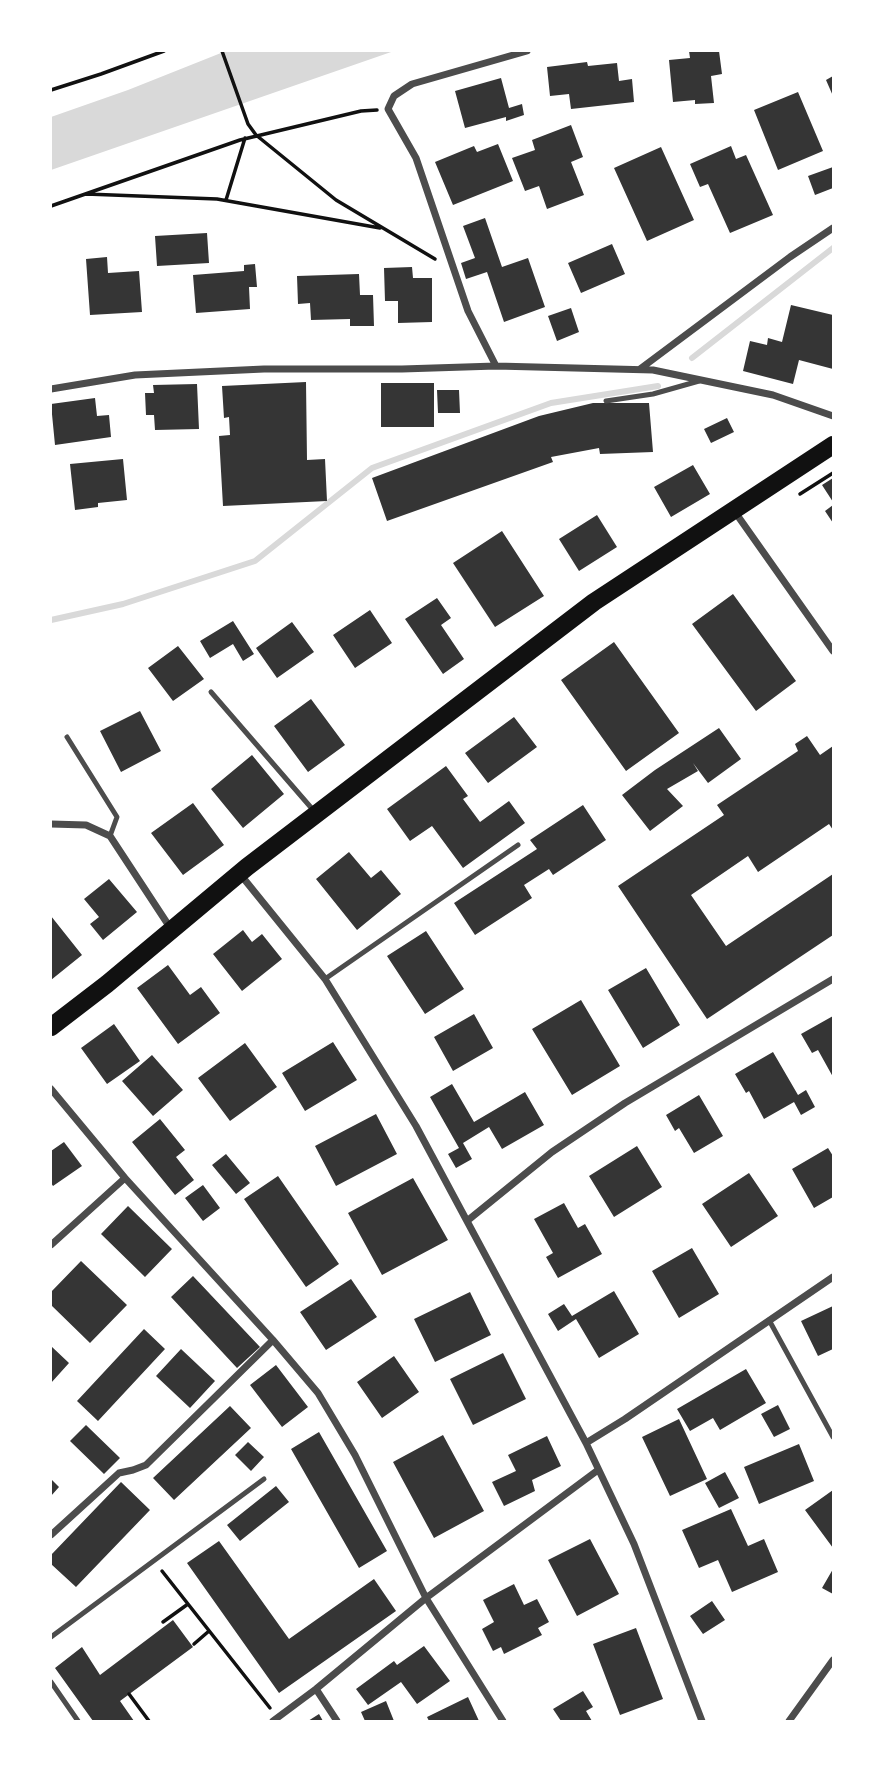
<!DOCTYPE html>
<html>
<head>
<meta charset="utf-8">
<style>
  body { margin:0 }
  #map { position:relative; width:884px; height:1772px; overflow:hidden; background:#fff; font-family:Raleway,sans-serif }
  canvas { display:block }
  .frame { position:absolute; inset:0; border:52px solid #fff; pointer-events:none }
</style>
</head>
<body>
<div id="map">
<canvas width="884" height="1772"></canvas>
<div class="frame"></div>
</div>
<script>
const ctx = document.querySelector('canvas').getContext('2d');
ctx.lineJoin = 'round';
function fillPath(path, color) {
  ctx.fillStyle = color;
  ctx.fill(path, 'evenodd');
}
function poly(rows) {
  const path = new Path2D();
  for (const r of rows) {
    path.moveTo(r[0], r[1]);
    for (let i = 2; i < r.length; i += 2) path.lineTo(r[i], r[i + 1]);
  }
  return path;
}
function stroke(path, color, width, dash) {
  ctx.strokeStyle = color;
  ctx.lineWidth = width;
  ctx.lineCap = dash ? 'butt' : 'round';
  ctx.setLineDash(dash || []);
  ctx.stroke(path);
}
fillPath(poly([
  [226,51,394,51,51,170,51,117,128,90]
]), '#d9d9d9');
stroke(poly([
  [692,358,833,248],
  [51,620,123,604,255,561,372,468,551,403,658,386]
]), '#d9d9d9', 6);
fillPath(poly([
  [689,51,719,51,722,74,711,76,714,103,695,104,695,100,673,102,669,60,690,58],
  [587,62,588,66,617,63,619,81,632,79,634,102,571,109,569,94,550,96,547,67],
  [833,76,833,96,826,80],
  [501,78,509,108,522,104,524,115,506,121,506,117,465,128,455,91],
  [798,92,823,151,778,170,754,110],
  [571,125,583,157,571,162,584,195,547,209,539,186,525,191,512,158,535,150,532,140],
  [498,144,513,181,453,205,435,162,474,146,477,152],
  [731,146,736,159,746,155,773,215,730,233,708,184,700,187,690,164],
  [661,147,694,220,647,241,614,168],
  [833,167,833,188,815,195,808,176],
  [485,218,502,267,528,258,545,307,504,322,487,272,466,279,461,263,475,258,463,226],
  [207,233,209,263,157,266,155,236],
  [612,244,625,274,581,293,568,263],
  [107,257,108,273,139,271,142,312,90,315,86,259],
  [255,264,257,287,249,287,250,309,196,313,193,275,244,271,244,265],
  [412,267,413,278,432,278,432,322,398,323,398,301,385,301,384,268],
  [359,274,360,295,373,295,374,326,350,326,350,319,311,320,310,303,298,304,297,276],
  [791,305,833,315,833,369,799,360,793,384,743,371,750,341,767,345,768,338,782,342],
  [571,308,579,332,557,341,548,316],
  [306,382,307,460,325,459,327,501,223,506,219,436,230,435,229,417,224,418,222,386],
  [381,383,434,383,434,427,381,427],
  [197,384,199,429,155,430,154,415,146,415,145,393,154,393,153,385],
  [437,390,459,390,460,413,438,413],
  [95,398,97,416,109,415,111,437,55,445,51,404],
  [593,403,649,403,653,452,600,454,599,448,551,457,553,462,387,521,372,478,539,416],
  [727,418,734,432,711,443,704,429],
  [123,459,127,500,98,503,98,507,75,510,70,464],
  [693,465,710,494,671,517,654,487],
  [833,478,833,502,822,485],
  [833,505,833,523,825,511],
  [597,515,617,547,579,571,559,539],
  [502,531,544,596,495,627,453,563],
  [733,594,796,681,756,711,692,624],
  [437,598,451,618,441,625,464,659,443,674,405,619],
  [370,610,392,643,355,668,333,635],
  [233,621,254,654,243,661,233,644,210,658,200,641],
  [292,622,314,652,277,678,256,648],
  [614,642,679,733,626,771,561,680],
  [178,646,204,679,173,701,148,668],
  [311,699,345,745,308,772,274,726],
  [140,711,161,751,121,772,100,731],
  [514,717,537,747,488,783,465,753],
  [719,728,741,759,708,783,693,763,698,771,667,789,683,806,650,831,622,795,655,770],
  [807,736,820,755,833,746,833,830,829,824,758,872,748,856,691,895,726,946,833,874,833,935,707,1019,618,886,724,815,717,805,798,751,795,744],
  [252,755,284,794,243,828,211,789],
  [446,766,468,796,463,799,480,822,509,801,525,823,463,868,432,826,410,841,387,809],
  [193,803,224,845,183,875,151,833],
  [583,805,606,840,553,875,549,869,524,885,532,898,475,935,454,903,537,849,530,840],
  [349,852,371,878,381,870,401,894,357,930,316,879],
  [109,879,137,912,103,940,90,924,99,917,84,899],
  [51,916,82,955,51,980],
  [243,930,252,942,262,934,282,959,242,991,213,954],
  [426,931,464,989,425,1014,387,956],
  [168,965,190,995,201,987,220,1013,178,1044,137,988],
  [646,968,680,1025,643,1048,608,990],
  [581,1000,620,1066,572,1095,532,1029],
  [474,1014,493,1048,453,1071,434,1037],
  [833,1016,833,1077,818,1050,812,1053,801,1034],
  [114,1024,140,1061,107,1084,81,1048],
  [333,1042,357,1080,305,1111,282,1073],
  [245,1043,277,1087,230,1121,198,1078],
  [773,1052,798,1095,806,1090,815,1107,801,1115,794,1102,764,1119,749,1091,746,1093,735,1074],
  [152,1055,183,1090,153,1116,122,1081],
  [452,1084,474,1122,525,1092,544,1125,502,1149,489,1127,463,1143,472,1159,456,1168,448,1154,459,1148,430,1097],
  [699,1095,723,1136,694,1153,679,1128,675,1131,666,1115],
  [376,1114,397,1154,336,1186,315,1146],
  [160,1119,185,1150,176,1157,194,1180,175,1195,132,1142],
  [64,1142,82,1166,53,1186,51,1183,51,1151],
  [637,1146,662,1187,614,1217,589,1176],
  [828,1148,833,1156,833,1197,814,1208,792,1169],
  [226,1154,250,1183,236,1194,212,1165],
  [749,1173,778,1216,731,1247,702,1204],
  [278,1176,339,1264,306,1287,244,1199],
  [413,1178,448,1240,382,1275,348,1213],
  [203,1185,220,1208,203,1221,185,1198],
  [564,1203,578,1228,585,1224,602,1254,558,1278,546,1257,553,1253,534,1219],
  [128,1206,172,1249,145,1277,101,1234],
  [692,1248,719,1294,679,1318,652,1271],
  [81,1261,127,1305,90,1343,51,1305,51,1292],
  [193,1276,260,1347,237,1368,171,1297],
  [351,1279,377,1317,326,1350,300,1312],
  [614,1291,639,1334,599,1358,576,1319,558,1331,548,1314,564,1304,572,1316],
  [470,1292,491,1335,435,1362,414,1319],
  [833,1306,833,1349,818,1356,801,1321],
  [144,1329,165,1349,98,1421,77,1401],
  [51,1346,69,1363,51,1383],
  [181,1349,215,1381,190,1408,156,1376],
  [503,1353,526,1399,473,1425,450,1379],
  [394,1356,419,1392,382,1418,357,1382],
  [276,1365,308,1407,282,1427,250,1385],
  [746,1369,766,1403,720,1430,713,1418,690,1431,677,1409],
  [778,1405,790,1429,774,1437,761,1414],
  [230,1406,251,1428,174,1500,153,1478],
  [679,1419,707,1479,670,1496,642,1437],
  [86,1425,120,1458,104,1474,70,1441],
  [319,1432,387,1551,359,1568,291,1449],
  [443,1435,484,1511,434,1538,393,1462],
  [547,1436,561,1466,532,1480,535,1491,504,1506,492,1482,516,1471,508,1455],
  [248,1442,264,1457,251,1471,235,1455],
  [799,1444,814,1481,759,1504,744,1467],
  [725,1472,739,1498,719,1508,705,1483],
  [51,1479,59,1487,51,1496],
  [121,1482,150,1510,76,1587,51,1564,51,1555],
  [276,1486,289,1502,240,1541,227,1525],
  [833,1490,833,1548,805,1510],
  [731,1509,748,1546,764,1539,778,1572,732,1592,718,1560,699,1568,682,1530],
  [590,1539,619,1594,577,1616,548,1560],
  [219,1541,289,1639,374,1579,396,1611,279,1693,187,1563],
  [833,1569,833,1594,822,1588],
  [514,1584,524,1605,537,1599,549,1622,538,1628,542,1635,504,1654,501,1647,493,1651,482,1629,494,1622,483,1600],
  [712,1601,725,1620,703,1634,690,1616],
  [173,1620,193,1647,120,1701,134,1721,93,1721,55,1668,82,1647,100,1675],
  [636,1628,663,1699,620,1715,593,1644],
  [424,1646,450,1681,417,1704,401,1682,368,1705,356,1689,394,1661,397,1665],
  [583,1691,593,1707,586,1711,592,1721,561,1721,553,1709],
  [468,1697,479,1721,429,1721,427,1717],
  [386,1701,394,1721,365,1721,361,1712],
  [319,1714,323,1721,308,1721]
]), '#353535');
stroke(poly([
  [222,51,248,124,256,135,336,200,435,259],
  [51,90,101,74,164,51],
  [86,194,217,199,380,228],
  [226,200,245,138],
  [51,206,240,140,361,111,377,110],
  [800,494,833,473],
  [162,1571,270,1708],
  [163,1622,188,1604],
  [194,1644,209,1631],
  [129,1694,149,1721]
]), '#111', 3.5);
stroke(poly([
  [606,401,653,394,699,381],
  [211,692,314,811],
  [67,737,117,817,110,836],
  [325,979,518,845],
  [769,1320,833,1437],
  [51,1637,264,1479],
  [51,1682,78,1721]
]), '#4c4c4c', 5);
stroke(poly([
  [496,366,468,311,416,158,388,109,394,96,412,84,527,51],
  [640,369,790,257,833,228],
  [51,389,135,375,264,369,402,369,496,366,653,370,773,395,833,416],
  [735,512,833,651],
  [51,824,86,825,110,836,171,929],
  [240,874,325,979,416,1126,586,1443,634,1544,702,1721],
  [51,1089,125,1178,273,1340,318,1393,355,1455,426,1598,503,1721],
  [467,1221,552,1152,625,1103,833,979],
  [51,1245,125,1178],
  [586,1443,625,1419,833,1277],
  [51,1535,119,1473,133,1470,146,1465,273,1340],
  [316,1689,337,1721],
  [273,1721,316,1689,426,1598,598,1470],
  [789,1721,833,1660]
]), '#4c4c4c', 7);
stroke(poly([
  [51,1027,107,984,247,867,594,602,833,445]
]), '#111', 18);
</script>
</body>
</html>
